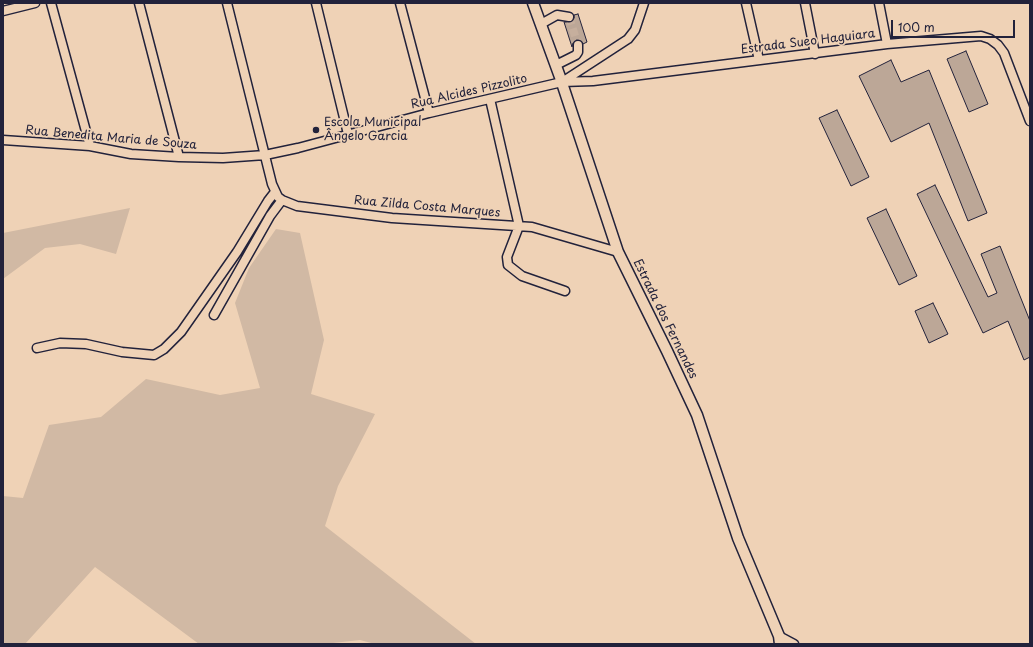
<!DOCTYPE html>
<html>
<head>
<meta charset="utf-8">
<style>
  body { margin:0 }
  #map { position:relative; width:1033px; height:647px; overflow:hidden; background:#efd2b6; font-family:"Playpen Sans",sans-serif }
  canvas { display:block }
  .frame { position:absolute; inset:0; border:4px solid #22223b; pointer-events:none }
  .scale { position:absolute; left:891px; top:20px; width:124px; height:18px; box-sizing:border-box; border:2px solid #22223b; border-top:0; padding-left:5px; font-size:12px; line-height:14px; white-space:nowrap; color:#22223b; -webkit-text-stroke:3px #efd2b6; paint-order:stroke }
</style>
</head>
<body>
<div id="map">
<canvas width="1033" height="647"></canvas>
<div class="frame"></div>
<div class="scale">100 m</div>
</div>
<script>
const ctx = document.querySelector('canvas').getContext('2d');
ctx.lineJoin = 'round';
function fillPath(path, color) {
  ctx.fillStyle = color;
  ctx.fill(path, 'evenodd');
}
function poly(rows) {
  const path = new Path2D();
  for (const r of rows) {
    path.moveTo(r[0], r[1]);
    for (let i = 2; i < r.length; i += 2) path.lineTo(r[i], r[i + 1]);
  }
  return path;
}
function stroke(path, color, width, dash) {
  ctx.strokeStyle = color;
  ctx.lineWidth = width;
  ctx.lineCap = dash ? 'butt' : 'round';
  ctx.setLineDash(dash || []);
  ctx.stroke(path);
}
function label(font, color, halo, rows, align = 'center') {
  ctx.font = font + ' "Playpen Sans",sans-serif';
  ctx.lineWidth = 3.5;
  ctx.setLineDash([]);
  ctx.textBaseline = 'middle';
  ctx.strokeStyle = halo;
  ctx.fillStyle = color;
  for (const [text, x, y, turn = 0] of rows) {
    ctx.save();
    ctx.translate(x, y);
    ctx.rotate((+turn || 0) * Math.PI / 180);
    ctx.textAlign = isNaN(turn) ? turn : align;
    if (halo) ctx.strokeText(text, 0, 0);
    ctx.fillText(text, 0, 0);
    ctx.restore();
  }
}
fillPath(poly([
  [130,208,116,254,80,244,45,248,3,279,3,233],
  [276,229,300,233,324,340,311,394,375,414,338,486,325,526,476,644,375,644,360,640,324,644,199,644,95,567,25,644,3,644,3,496,23,498,49,425,101,417,146,379,220,395,260,388,235,303,249,268]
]), '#d1b9a4');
const building = poly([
  [578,14,587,42,583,44,580,40,576,40,573,43,572,47,564,22,571,22,574,18,574,15,578,14],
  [966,51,988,104,969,112,947,59,966,51],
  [891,60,901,82,929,70,987,213,968,221,929,123,891,142,859,76,891,60],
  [837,110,869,177,851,186,819,118,837,110],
  [935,185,988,297,997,293,981,254,1000,246,1030,321,1030,357,1024,360,1008,321,983,333,917,194,935,185],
  [886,209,917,276,899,285,867,218,886,209],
  [933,303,948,334,929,343,915,311,933,303]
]);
fillPath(building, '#bca797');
stroke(building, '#22223b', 1);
stroke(poly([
  [569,17,578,45]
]), '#c6af9d', 8, [8, 4]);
const minor = poly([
  [51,3,90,146],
  [139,3,179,157],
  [227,3,272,184,278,197,282,200,297,206,392,218,532,227,618,252],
  [316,3,348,134],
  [400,3,429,113],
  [746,3,759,60],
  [805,3,815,54],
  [879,3,887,44],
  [3,11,35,3],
  [541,24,557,15,569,17],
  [556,65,576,55,578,52,578,45],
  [562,82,628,39,635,30,644,3],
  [490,99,519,226,507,257,508,265,522,276,565,291],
  [3,140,90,146,131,154,179,157,223,158,265,155,298,148,429,113,562,82,593,81,887,44,981,36,990,39,998,45,1004,53,1030,121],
  [214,315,270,216,282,200],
  [37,348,60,343,86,344,122,352,154,355,164,349,181,332,237,252,268,201,275,192],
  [779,636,794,644]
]);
const major = poly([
  [533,3,560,77,618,252,667,351,697,415,738,538,779,636,780,644]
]);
stroke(minor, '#22223b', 11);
stroke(major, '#22223b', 13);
stroke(minor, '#efd2b6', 8);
stroke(major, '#efd2b6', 10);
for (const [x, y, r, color] of [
  [316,130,4,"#22223b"]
]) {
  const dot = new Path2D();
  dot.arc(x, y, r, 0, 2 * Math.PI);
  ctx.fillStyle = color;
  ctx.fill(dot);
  stroke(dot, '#efd2b6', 1.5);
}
label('12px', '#22223b', '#efd2b6', [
  ["Estrada Sueo Haguiara",808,42,-7],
  ["Rua Alcides Pizzolito",469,92,-13],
  ["Rua Benedita Maria de Souza",111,138,5],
  ["Rua Zilda Costa Marques",427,207,5],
  ["Estrada dos Fernandes",665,319,64]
]);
label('12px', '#22223b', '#efd2b6', [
  ["Escola Municipal",324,123],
  ["Ângelo Garcia",324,137]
], 'left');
</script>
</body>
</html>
